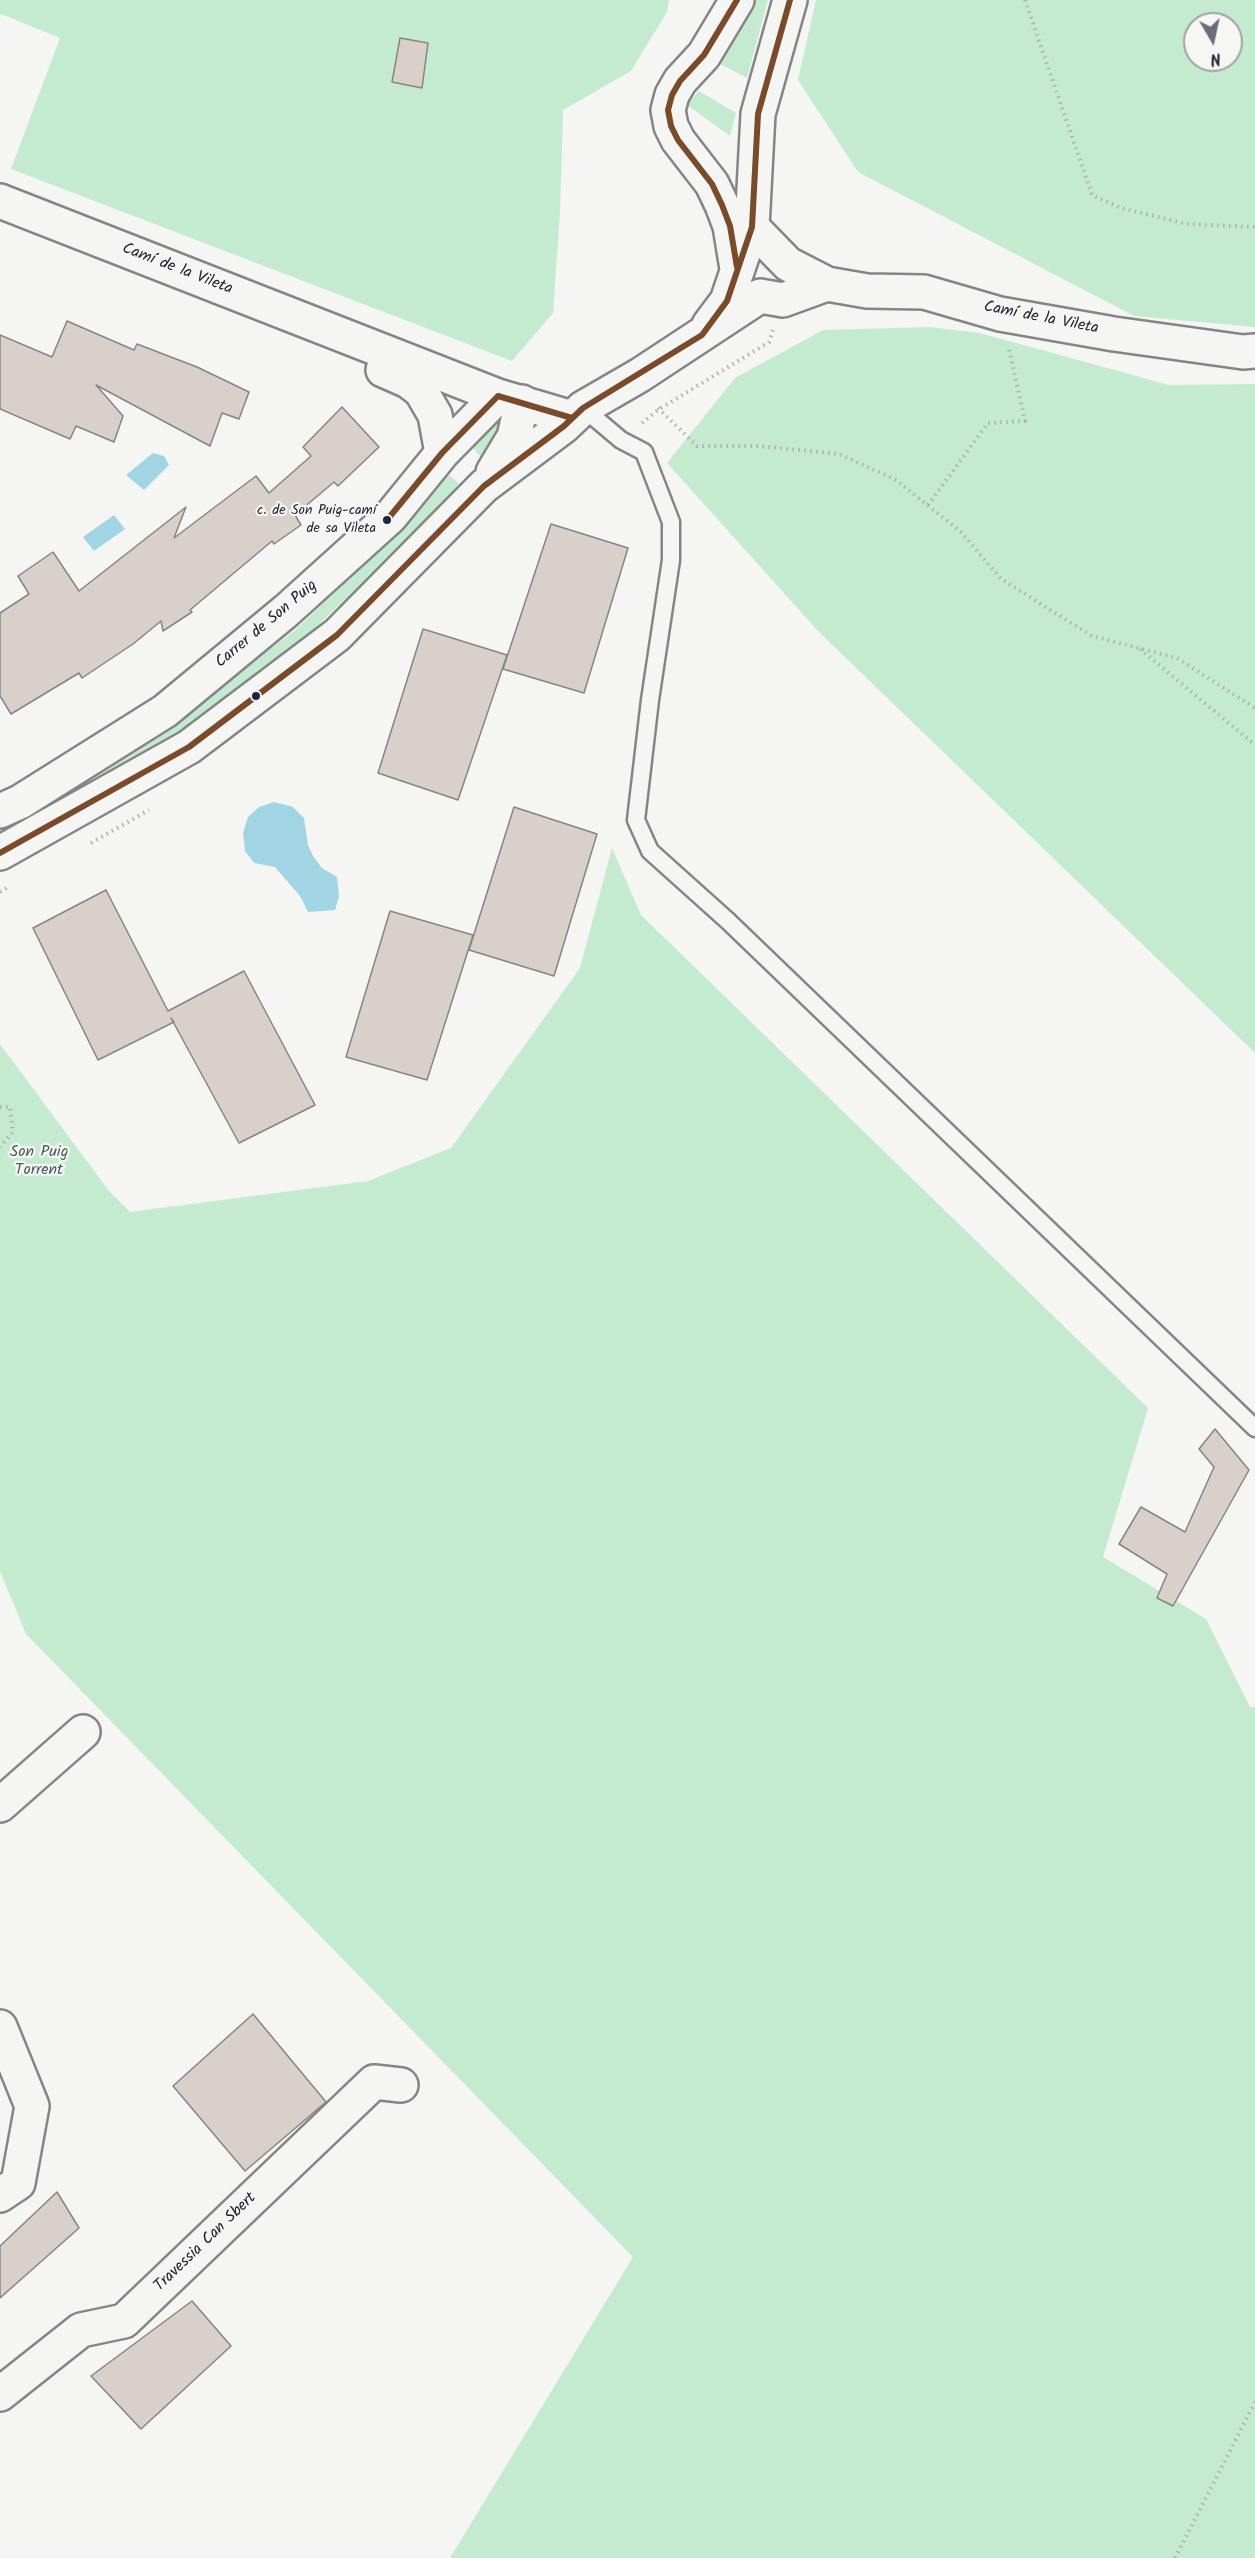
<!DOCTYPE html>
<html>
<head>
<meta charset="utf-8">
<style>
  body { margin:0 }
  #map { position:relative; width:1255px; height:2558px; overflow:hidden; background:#f5f5f3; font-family:Kalam,sans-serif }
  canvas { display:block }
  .north { position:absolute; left:1183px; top:12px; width:60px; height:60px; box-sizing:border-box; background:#f6f6f2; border:2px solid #a1a1a9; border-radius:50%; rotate:171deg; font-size:16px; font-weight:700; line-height:24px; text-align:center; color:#22223b }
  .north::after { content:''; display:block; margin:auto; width:21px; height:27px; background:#6c6c7b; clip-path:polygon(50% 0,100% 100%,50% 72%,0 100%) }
</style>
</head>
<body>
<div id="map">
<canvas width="1255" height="2558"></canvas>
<div class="north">N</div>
</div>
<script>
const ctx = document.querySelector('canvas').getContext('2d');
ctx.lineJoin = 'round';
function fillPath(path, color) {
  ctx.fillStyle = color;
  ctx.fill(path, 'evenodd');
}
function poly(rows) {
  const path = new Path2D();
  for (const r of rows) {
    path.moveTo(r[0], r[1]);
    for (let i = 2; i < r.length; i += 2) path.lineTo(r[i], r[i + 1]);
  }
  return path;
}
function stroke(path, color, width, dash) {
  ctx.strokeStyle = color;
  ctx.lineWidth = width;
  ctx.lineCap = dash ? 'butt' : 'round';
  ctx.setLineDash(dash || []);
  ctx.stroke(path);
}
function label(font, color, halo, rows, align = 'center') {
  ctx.font = font + ' Kalam,sans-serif';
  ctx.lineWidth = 4.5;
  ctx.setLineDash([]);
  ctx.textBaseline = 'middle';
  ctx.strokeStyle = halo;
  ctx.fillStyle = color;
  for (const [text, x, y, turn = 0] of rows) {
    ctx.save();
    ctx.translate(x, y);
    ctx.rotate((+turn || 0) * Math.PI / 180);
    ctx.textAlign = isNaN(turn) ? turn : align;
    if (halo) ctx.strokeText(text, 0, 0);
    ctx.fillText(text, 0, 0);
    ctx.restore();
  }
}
fillPath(poly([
  [0,0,669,0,667,12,631,71,563,110,560,212,553,313,512,361,11,169,60,38,1,14,0,16],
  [751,0,768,0,747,78,720,64],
  [816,0,1255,0,1255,327,1134,316,858,172,798,80],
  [1195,24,1231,24,1231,60,1195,60],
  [699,91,736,113,730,136,687,105],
  [930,327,980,333,1169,385,1255,384,1255,1053,819,632,667,463,735,378,823,330],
  [502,417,509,419,483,459,472,447],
  [449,475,459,484,423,524,312,631,280,658,203,718,102,783,0,841,0,825,150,739,294,631,355,573],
  [612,848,641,915,1148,1408,1103,1557,1206,1619,1250,1707,1255,1707,1255,2558,450,2558,633,2257,26,1634,0,1571,0,1044,109,1191,130,1212,368,1181,451,1148,580,968]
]), '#c4ebcf');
fillPath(poly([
  [153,453,164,456,169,465,144,490,126,475],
  [114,515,125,529,94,551,83,537],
  [274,802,293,807,304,818,308,845,313,856,322,868,337,877,339,897,335,910,308,912,300,896,275,867,254,863,245,851,243,833,248,817,259,807]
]), '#a2d5e4');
const building = poly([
  [400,38,428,43,422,88,392,82,400,38],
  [67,321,134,350,137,344,197,367,249,392,239,419,222,413,210,446,96,385,123,416,114,442,76,426,70,439,0,409,0,335,52,357,67,321],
  [342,407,379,447,338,486,334,482,295,515,301,525,274,544,272,541,190,610,192,612,163,631,161,621,133,644,82,678,79,673,11,714,0,696,0,613,29,594,18,576,53,552,79,591,186,507,174,538,256,476,269,493,311,456,303,447,342,407],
  [551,524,628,548,584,693,503,669,551,524],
  [423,629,507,655,458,800,378,773,423,629],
  [514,807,597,834,554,976,469,950,514,807],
  [106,890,168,1011,244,971,315,1105,239,1143,171,1018,174,1022,98,1060,33,928,106,890],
  [390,911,473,935,427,1080,346,1057,390,911],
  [1215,1429,1249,1470,1173,1606,1157,1598,1167,1574,1119,1544,1141,1507,1185,1532,1214,1467,1199,1449,1215,1429],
  [253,2014,326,2102,245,2171,173,2086,253,2014],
  [57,2192,79,2228,0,2298,0,2246,57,2192],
  [192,2301,231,2346,141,2429,91,2376,192,2301]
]);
fillPath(building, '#d8d0c9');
stroke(building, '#858589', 1.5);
const service = poly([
  [583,408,621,440,644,452,671,522,671,560,650,700,636,820,650,851,728,921,1255,1428]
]);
const minor = poly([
  [737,0,704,55,680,81,672,95,668,110,671,126,678,140,712,184,722,205,730,226,737,269],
  [0,201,498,396,572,418],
  [752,227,788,264,827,284,867,291,924,292,1000,314,1114,334,1243,352,1255,351],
  [709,325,727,301,752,227,758,114,790,0],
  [383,370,408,381,421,391,435,415,442,453],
  [493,472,514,437,522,402],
  [0,811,20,802,165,711,286,611,390,517,442,453,498,396],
  [0,853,189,747,337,635,484,486,564,426,583,408,640,375,760,296,783,300,827,284],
  [0,1805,83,1732],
  [0,2027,32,2106,18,2183,0,2195],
  [0,2394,81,2330,124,2321,374,2082,401,2085]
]);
stroke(service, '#858589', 21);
stroke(minor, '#858589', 38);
stroke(poly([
  [1025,0,1092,195,1121,208,1187,224,1255,227],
  [658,408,697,446,758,446,839,454,896,480,961,532,1001,579,1092,636,1177,658,1255,708],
  [642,423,658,410,769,342,773,330],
  [928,505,988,423,1025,421,1009,349],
  [1140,649,1255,745],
  [91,843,149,810],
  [0,892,10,886],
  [0,1107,10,1107,13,1132,0,1147],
  [1175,2558,1255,2402]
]), '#b0b0b2', 4, [1.5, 4.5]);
stroke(service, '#f5f5f3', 16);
stroke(minor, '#f5f5f3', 33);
stroke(poly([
  [737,0,704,55,680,81,672,95,668,110,671,126,678,140,712,184,722,205,730,226,737,267],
  [387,520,442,453,498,396,572,418],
  [0,853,189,747,337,635,484,486,564,426,583,408,702,335,727,301,752,227,758,114,790,0]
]), '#7a4b2a', 6);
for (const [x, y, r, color] of [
  [387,520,5,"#22223b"],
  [256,696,5,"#22223b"]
]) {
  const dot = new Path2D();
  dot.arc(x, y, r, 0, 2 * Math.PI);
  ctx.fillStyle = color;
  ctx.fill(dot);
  stroke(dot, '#f6f6f2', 2);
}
label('14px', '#22223b', '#f6f6f2', [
  ["c. de Son Puig-camí",376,512],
  ["de sa Vileta",376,530]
], 'right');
label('16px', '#22223b', '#f6f6f2', [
  ["Camí de la Vileta",177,270,21],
  ["Camí de la Vileta",1041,319,11],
  ["Carrer de Son Puig",267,625,-40],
  ["Travessia Can Sbert",206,2243,-44]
]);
label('16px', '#465c5f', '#f6f6f2', [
  ["Son Puig",39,1153],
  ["Torrent",39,1171]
]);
</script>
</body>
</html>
